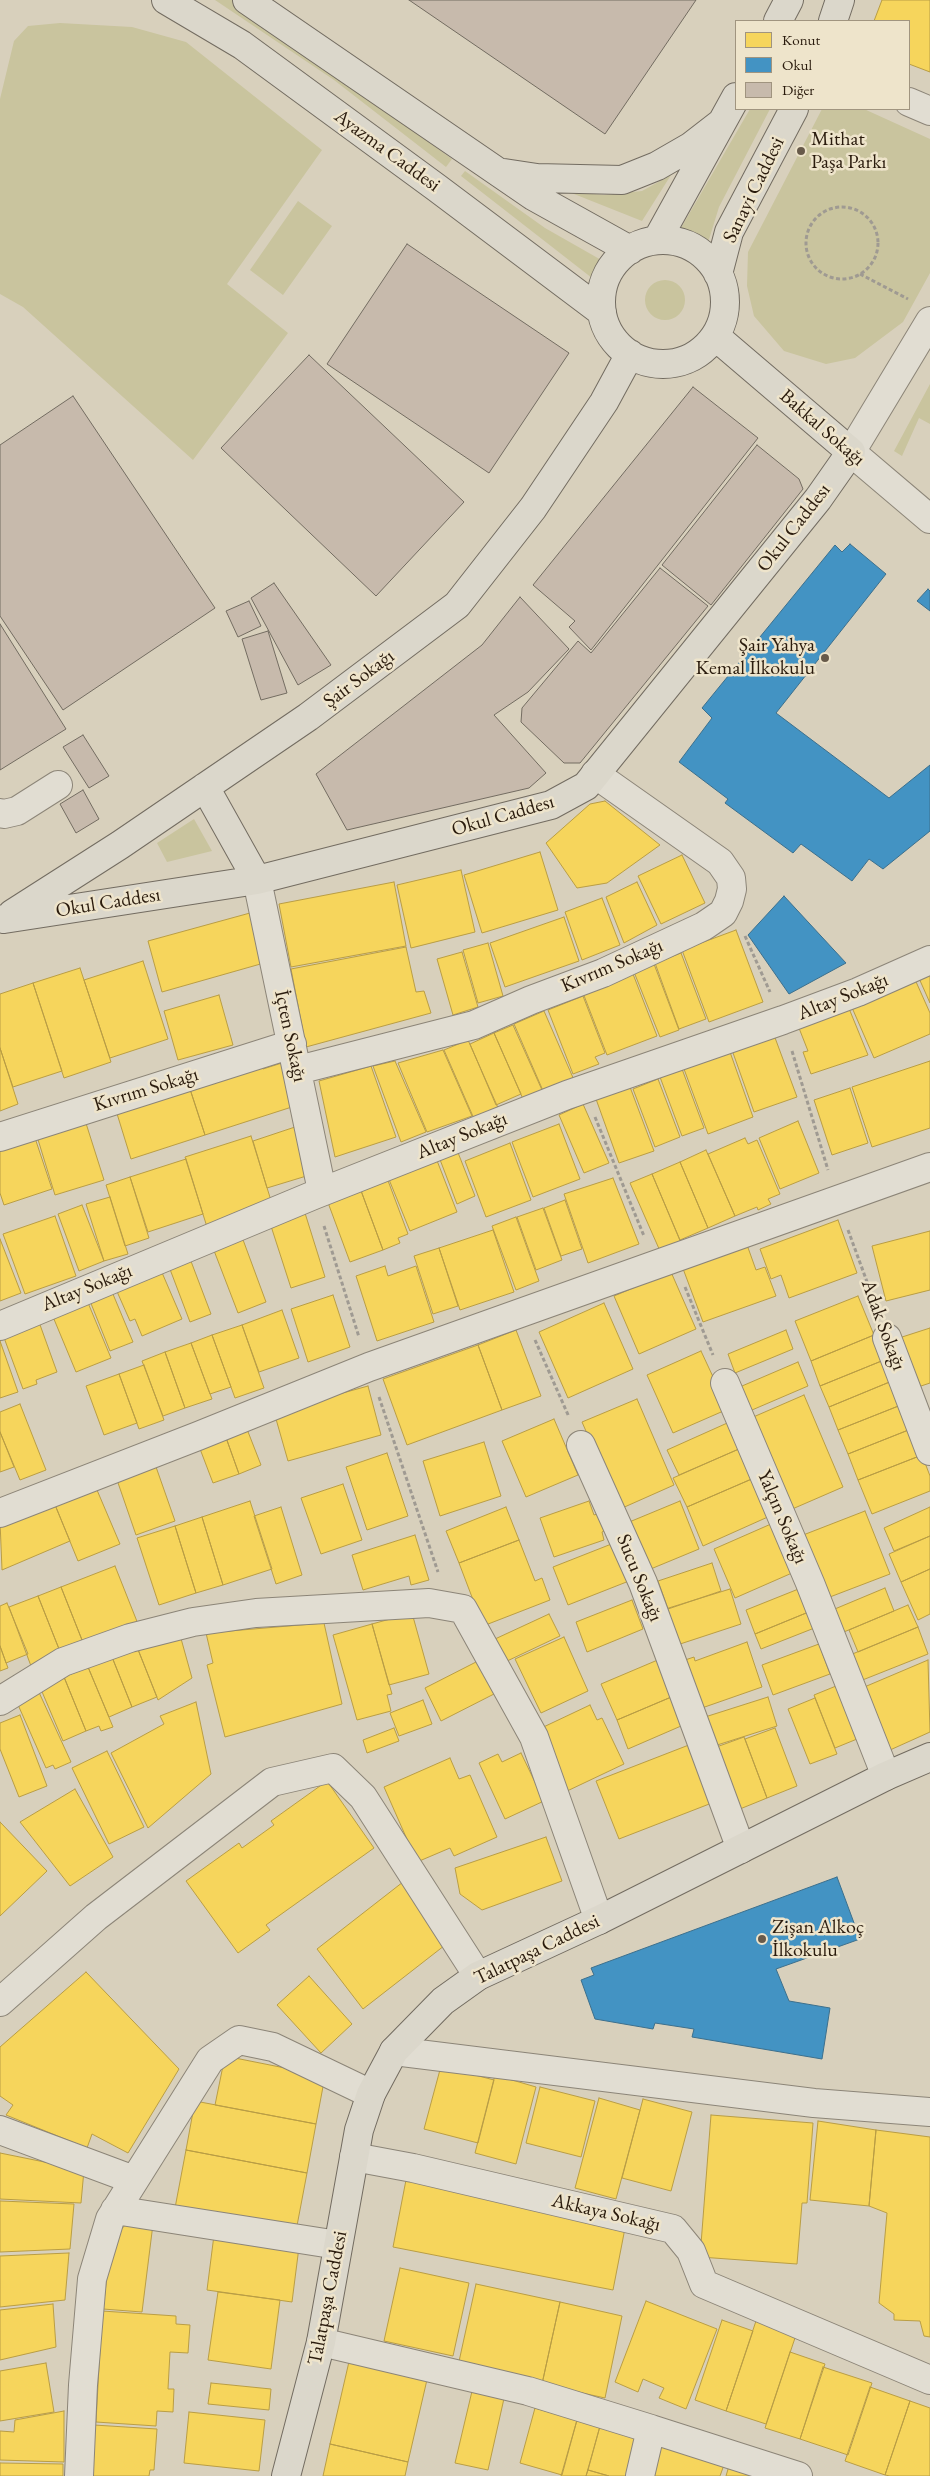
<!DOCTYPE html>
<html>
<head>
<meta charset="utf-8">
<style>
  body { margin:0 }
  #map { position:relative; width:930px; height:2476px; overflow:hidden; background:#d8d0bc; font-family:"EB Garamond",serif }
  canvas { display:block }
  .legend { position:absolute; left:735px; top:20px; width:175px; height:90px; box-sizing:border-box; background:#eee4cb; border:1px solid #a0947f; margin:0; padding:6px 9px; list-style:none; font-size:15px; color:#2a1b0d }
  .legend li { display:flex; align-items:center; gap:10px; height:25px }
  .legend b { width:25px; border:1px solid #a0947f }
</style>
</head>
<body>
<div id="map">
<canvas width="930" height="2476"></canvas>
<ul class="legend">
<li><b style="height:14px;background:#f6d55c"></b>Konut</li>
<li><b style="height:14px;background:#4393c3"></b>Okul</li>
<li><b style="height:14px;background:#c7baac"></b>Diğer</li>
</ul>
</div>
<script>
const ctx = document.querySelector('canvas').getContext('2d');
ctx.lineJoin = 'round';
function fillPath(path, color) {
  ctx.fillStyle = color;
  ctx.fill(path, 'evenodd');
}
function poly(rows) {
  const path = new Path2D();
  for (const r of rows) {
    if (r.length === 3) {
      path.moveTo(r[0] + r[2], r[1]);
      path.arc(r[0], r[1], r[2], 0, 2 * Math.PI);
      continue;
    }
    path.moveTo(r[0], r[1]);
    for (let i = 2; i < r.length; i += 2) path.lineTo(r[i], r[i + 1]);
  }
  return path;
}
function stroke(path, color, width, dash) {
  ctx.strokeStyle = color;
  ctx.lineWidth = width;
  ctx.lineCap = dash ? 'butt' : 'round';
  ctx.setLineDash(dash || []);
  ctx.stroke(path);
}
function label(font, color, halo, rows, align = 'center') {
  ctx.font = font + ' "EB Garamond",serif';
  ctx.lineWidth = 5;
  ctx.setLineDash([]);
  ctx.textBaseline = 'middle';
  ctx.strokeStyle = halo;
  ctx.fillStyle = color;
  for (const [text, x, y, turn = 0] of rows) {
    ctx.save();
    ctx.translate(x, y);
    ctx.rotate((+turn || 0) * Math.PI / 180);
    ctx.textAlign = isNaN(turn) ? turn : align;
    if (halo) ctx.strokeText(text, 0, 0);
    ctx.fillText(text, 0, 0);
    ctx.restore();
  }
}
fillPath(poly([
  [215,0,233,0,452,159,446,167,334,80],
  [60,23,132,27,186,42,322,150,227,284,288,333,193,460,23,307,0,294,0,99,14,41,28,26],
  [750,109,770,109,719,207,707,246,678,233],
  [822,109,864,109,930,139,930,273,903,322,855,358,826,364,784,351,754,316,747,286,748,252],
  [465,171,545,228,603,261,592,278,461,176],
  [671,175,642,221,569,192,604,195,642,191],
  [298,201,332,226,283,295,250,270],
  [665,300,20],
  [930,384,930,424,919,418,902,456,894,451],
  [194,819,212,851,167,862,157,843]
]), '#c9c49e');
const homes = poly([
  [882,0,930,0,930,72,909,64,909,21,874,21,882,0],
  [605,801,660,845,607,883,577,888,546,843,590,804,605,801],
  [540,852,558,910,482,933,464,875,540,852],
  [682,855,705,903,661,924,638,876,682,855],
  [461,870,475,932,411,948,397,885,461,870],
  [394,882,406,946,291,967,279,904,394,882],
  [637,882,657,925,624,943,606,897,637,882],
  [602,898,620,945,582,960,565,912,602,898],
  [250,913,264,963,162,992,148,941,250,913],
  [564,917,579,961,505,987,490,943,564,917],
  [736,930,763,1002,709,1022,682,950,736,930],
  [488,943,503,996,478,1003,463,950,488,943],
  [406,947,416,992,424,991,431,1013,306,1047,291,969,406,947],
  [462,952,478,1007,453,1015,437,959,462,952],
  [681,953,706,1019,679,1029,655,963,681,953],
  [143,961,168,1039,110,1058,84,980,143,961],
  [654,964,679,1030,660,1037,634,972,654,964],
  [80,968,111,1062,64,1078,33,983,80,968],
  [930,971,930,1003,918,976,930,971],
  [633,974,657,1036,607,1055,583,993,633,974],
  [913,975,930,1013,930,1034,874,1058,850,1003,913,975],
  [33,983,62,1071,13,1087,0,1048,0,994,33,983],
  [219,995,233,1045,178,1060,164,1011,219,995],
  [583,996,605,1053,595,1057,599,1064,573,1074,548,1010,583,996],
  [848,1006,868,1055,811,1074,803,1052,808,1051,797,1023,848,1006],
  [544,1011,574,1080,544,1093,514,1024,544,1011],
  [513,1025,542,1090,523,1099,494,1033,513,1025],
  [494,1033,521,1094,496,1105,470,1044,494,1033],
  [774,1035,797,1097,754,1112,732,1050,774,1035],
  [468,1040,499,1110,475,1121,444,1050,468,1040],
  [0,1048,18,1104,0,1111,0,1048],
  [443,1050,472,1116,427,1132,398,1063,443,1050],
  [730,1052,753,1117,708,1134,684,1069,730,1052],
  [395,1061,426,1132,401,1142,373,1066,395,1061],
  [930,1061,930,1128,872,1147,852,1087,930,1061],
  [285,1062,298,1105,205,1135,189,1086,262,1063,263,1069,285,1062],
  [371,1066,396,1137,335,1157,319,1081,371,1066],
  [682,1069,704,1128,682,1136,660,1077,682,1069],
  [658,1079,680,1137,655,1147,633,1089,658,1079],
  [189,1086,205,1135,131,1159,114,1104,189,1086],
  [630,1087,654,1151,619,1163,596,1099,630,1087],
  [850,1088,868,1143,832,1155,814,1100,850,1088],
  [583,1104,609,1163,584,1173,559,1115,583,1104],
  [84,1117,104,1180,55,1195,36,1133,84,1117],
  [798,1121,819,1173,780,1189,759,1138,798,1121],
  [559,1124,580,1179,533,1197,512,1142,559,1124],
  [298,1126,313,1174,267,1188,253,1141,298,1126],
  [34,1135,52,1189,4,1205,0,1193,0,1146,34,1135],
  [251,1136,273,1207,207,1227,185,1157,251,1136],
  [745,1138,748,1144,757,1140,780,1194,768,1199,771,1204,758,1210,757,1207,735,1216,708,1154,745,1138],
  [510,1143,531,1200,486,1217,465,1161,510,1143],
  [457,1150,475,1196,457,1204,439,1157,457,1150],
  [706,1150,735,1216,708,1228,680,1162,706,1150],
  [436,1158,457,1212,410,1231,388,1177,436,1158],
  [186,1159,203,1214,148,1232,130,1177,186,1159],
  [680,1162,708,1228,680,1240,652,1174,680,1162],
  [652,1174,681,1243,660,1251,630,1183,652,1174],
  [130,1177,149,1238,125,1246,106,1185,130,1177],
  [387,1178,408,1234,398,1238,400,1243,383,1250,360,1188,387,1178],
  [613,1178,639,1244,588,1263,564,1194,613,1178],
  [360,1188,383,1250,350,1262,327,1200,360,1188],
  [110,1197,128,1254,104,1261,86,1204,110,1197],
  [565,1200,582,1249,561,1256,544,1208,565,1200],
  [82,1205,104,1261,79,1271,58,1214,82,1205],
  [543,1208,562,1260,536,1270,517,1217,543,1208],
  [305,1213,325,1277,291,1288,270,1223,305,1213],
  [55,1216,76,1276,25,1294,3,1234,55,1216],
  [516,1217,539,1281,516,1290,492,1226,516,1217],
  [838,1220,857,1273,789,1298,781,1275,771,1279,760,1249,838,1220],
  [493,1230,514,1292,460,1310,439,1248,493,1230],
  [930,1231,930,1290,886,1301,872,1246,930,1231],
  [242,1237,266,1302,238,1313,213,1248,242,1237],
  [0,1239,21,1293,0,1301,0,1239],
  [746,1242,756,1270,765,1267,776,1296,703,1322,682,1266,746,1242],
  [439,1248,458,1306,433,1314,414,1256,439,1248],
  [189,1256,211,1314,190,1322,168,1264,189,1256],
  [385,1266,388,1276,416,1266,434,1322,377,1341,356,1276,385,1266],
  [160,1268,182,1319,142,1336,135,1319,130,1321,115,1287,160,1268],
  [671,1272,696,1329,639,1354,614,1296,671,1272],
  [110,1287,133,1342,110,1351,88,1296,110,1287],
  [333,1295,350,1347,308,1362,291,1309,333,1295],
  [858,1296,874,1335,811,1361,795,1321,858,1296],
  [86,1298,111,1358,76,1372,51,1312,86,1298],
  [604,1303,633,1369,568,1398,539,1332,604,1303],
  [282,1310,299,1358,259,1372,242,1325,282,1310],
  [39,1322,57,1372,36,1380,37,1384,23,1389,3,1335,39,1322],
  [242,1325,264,1388,235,1398,212,1335,242,1325],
  [930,1328,930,1383,915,1388,899,1338,930,1328],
  [516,1330,541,1396,502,1410,478,1345,516,1330],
  [786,1330,793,1349,735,1373,728,1354,786,1330],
  [212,1335,231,1387,210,1394,191,1343,212,1335],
  [874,1335,884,1360,820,1386,811,1361,874,1335],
  [0,1341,18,1392,0,1398,0,1341],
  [191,1343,212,1399,185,1408,165,1352,191,1343],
  [478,1345,502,1410,407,1445,383,1379,478,1345],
  [701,1351,728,1409,673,1433,647,1375,701,1351],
  [165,1352,185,1408,163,1416,142,1361,165,1352],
  [884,1360,892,1381,829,1407,820,1386,884,1360],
  [798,1362,808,1386,745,1413,735,1389,798,1362],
  [144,1365,164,1420,139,1429,119,1374,144,1365],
  [119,1374,137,1423,104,1435,86,1386,119,1374],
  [892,1381,901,1405,838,1430,829,1407,892,1381],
  [368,1386,381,1435,288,1461,274,1412,368,1386],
  [804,1395,843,1487,790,1510,751,1418,804,1395],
  [637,1399,674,1485,620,1509,582,1422,637,1399],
  [20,1404,46,1470,20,1480,0,1432,0,1412,20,1404],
  [901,1405,911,1429,848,1454,838,1430,901,1405],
  [554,1419,578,1475,526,1497,502,1441,554,1419],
  [734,1420,746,1446,679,1475,667,1450,734,1420],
  [245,1424,261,1465,239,1474,224,1432,245,1424],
  [911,1429,922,1455,858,1480,848,1454,911,1429],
  [0,1432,14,1467,0,1472,0,1432],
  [224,1432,239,1474,213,1483,197,1441,224,1432],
  [484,1442,501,1496,440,1516,423,1461,484,1442],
  [741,1448,754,1478,687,1507,673,1478,741,1448],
  [387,1453,408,1516,367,1530,346,1467,387,1453],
  [922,1455,930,1476,930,1491,872,1514,858,1480,922,1455],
  [155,1464,175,1521,136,1535,116,1477,155,1464],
  [754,1478,770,1516,703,1546,687,1507,754,1478],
  [94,1483,120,1544,78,1561,53,1500,94,1483],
  [343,1484,362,1540,321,1554,301,1498,343,1484],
  [53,1500,70,1541,2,1570,0,1521,53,1500],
  [250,1501,272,1569,223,1585,202,1517,250,1501],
  [589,1501,594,1515,600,1513,606,1530,602,1532,604,1540,554,1557,540,1518,589,1501],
  [680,1501,699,1549,641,1573,622,1525,680,1501],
  [281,1507,302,1575,276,1584,254,1516,281,1507],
  [506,1507,519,1540,459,1563,446,1531,506,1507],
  [930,1507,930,1536,894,1551,884,1528,930,1507],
  [865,1511,890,1574,822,1600,798,1537,865,1511],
  [202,1517,223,1585,196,1593,175,1526,202,1517],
  [771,1524,792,1573,735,1598,714,1549,771,1524],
  [175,1526,196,1593,159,1605,137,1538,175,1526],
  [415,1535,429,1580,411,1585,409,1576,363,1590,352,1555,415,1535],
  [930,1536,930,1569,901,1582,889,1554,930,1536],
  [519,1540,535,1581,542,1578,550,1600,483,1626,459,1563,519,1540],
  [614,1543,629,1581,568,1605,553,1567,614,1543],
  [712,1563,721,1591,668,1609,658,1581,712,1563],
  [115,1566,138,1624,84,1645,61,1587,115,1566],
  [930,1569,930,1614,918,1620,901,1582,930,1569],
  [61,1587,84,1645,61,1654,38,1596,61,1587],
  [801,1588,811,1611,755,1634,746,1610,801,1588],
  [885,1588,894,1611,839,1634,830,1611,885,1588],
  [730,1589,741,1624,671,1647,659,1611,730,1589],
  [38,1596,61,1654,31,1666,9,1607,38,1596],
  [632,1600,643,1629,587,1652,576,1622,632,1600],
  [7,1603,28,1654,6,1663,0,1646,0,1606,7,1603],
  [908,1605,918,1627,858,1652,849,1630,908,1605],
  [811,1611,817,1627,761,1649,755,1634,811,1611],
  [412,1613,429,1674,389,1685,372,1624,412,1613],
  [549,1614,560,1636,505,1662,495,1639,549,1614],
  [324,1623,342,1704,225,1737,207,1665,213,1663,206,1633,324,1623],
  [372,1624,392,1694,387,1695,391,1711,357,1720,333,1635,372,1624],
  [918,1627,928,1654,860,1681,850,1655,918,1627],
  [180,1635,192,1678,158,1700,137,1647,180,1635],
  [564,1637,588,1691,541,1713,515,1659,564,1637],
  [747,1642,762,1687,699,1709,682,1661,694,1657,695,1661,747,1642],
  [819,1644,830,1674,773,1695,762,1665,819,1644],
  [0,1646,8,1668,0,1671,0,1646],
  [137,1647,157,1697,132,1707,112,1657,137,1647],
  [112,1657,132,1707,109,1717,88,1667,112,1657],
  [660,1659,676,1695,617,1720,601,1684,660,1659],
  [928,1660,930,1732,890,1750,862,1688,928,1660],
  [478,1661,494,1694,441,1721,425,1688,478,1661],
  [88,1667,113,1727,101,1731,99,1726,86,1731,64,1677,88,1667],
  [64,1677,86,1731,63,1741,40,1687,64,1677],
  [841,1684,862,1737,835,1748,814,1695,841,1684],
  [37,1688,71,1762,55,1769,53,1765,46,1768,15,1698,37,1688],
  [676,1695,688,1723,628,1749,617,1720,676,1695],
  [768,1697,777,1726,714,1746,705,1717,768,1697],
  [815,1698,837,1754,810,1764,788,1709,815,1698],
  [423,1700,432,1724,399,1736,390,1713,423,1700],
  [196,1702,211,1774,148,1828,111,1753,164,1724,160,1716,196,1702],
  [590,1705,597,1720,602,1718,624,1764,565,1792,535,1731,590,1705],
  [20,1715,47,1786,19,1797,0,1749,0,1723,20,1715],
  [394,1728,399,1741,367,1753,363,1740,394,1728],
  [775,1728,797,1786,767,1798,745,1739,775,1728],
  [744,1737,767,1798,735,1811,711,1749,744,1737],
  [694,1743,717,1801,619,1839,596,1781,694,1743],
  [107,1751,144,1827,109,1844,72,1768,107,1751],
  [521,1753,544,1801,505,1819,479,1763,498,1754,502,1762,521,1753],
  [450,1758,459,1779,470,1775,497,1837,454,1856,450,1848,417,1862,384,1787,450,1758],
  [327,1781,374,1848,266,1925,270,1930,238,1953,186,1881,239,1843,242,1848,274,1825,271,1821,327,1781],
  [75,1789,113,1857,70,1886,20,1822,75,1789],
  [0,1822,47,1871,0,1916,0,1822],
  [546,1837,562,1881,482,1910,460,1894,455,1868,546,1837],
  [403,1882,449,1942,363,2009,317,1949,403,1882],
  [86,1972,179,2069,128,2153,92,2134,87,2148,6,2115,13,2105,0,2096,0,2047,86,1972],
  [309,1976,352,2024,321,2053,277,2005,309,1976],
  [225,2056,325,2076,316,2124,215,2105,225,2056],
  [441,2066,494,2080,478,2143,424,2129,441,2066],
  [495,2075,536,2087,516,2164,475,2153,495,2075],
  [540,2087,595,2101,581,2157,526,2143,540,2087],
  [599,2098,640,2110,616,2199,575,2188,599,2098],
  [643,2099,692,2112,671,2191,622,2178,643,2099],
  [195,2101,316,2124,307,2173,186,2150,195,2101],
  [711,2115,813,2123,807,2203,802,2203,797,2264,700,2257,711,2115],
  [818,2121,876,2130,869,2206,810,2200,818,2121],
  [876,2130,930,2137,930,2337,924,2336,920,2321,894,2320,894,2314,879,2303,887,2213,869,2206,876,2130],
  [186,2150,307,2173,296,2231,175,2208,186,2150],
  [0,2153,84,2170,81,2203,0,2199,0,2153],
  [406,2180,626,2223,613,2290,393,2247,406,2180],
  [0,2201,74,2204,70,2249,0,2252,0,2201],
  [130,2219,153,2224,142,2312,103,2309,111,2242,130,2219],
  [214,2235,299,2247,292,2302,207,2290,214,2235],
  [69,2253,65,2300,0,2307,0,2256,69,2253],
  [400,2268,469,2283,453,2356,384,2341,400,2268],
  [476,2284,560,2302,542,2384,458,2366,476,2284],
  [218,2292,280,2300,271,2369,208,2360,218,2292],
  [646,2301,717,2329,686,2409,659,2398,664,2388,643,2379,638,2392,615,2382,646,2301],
  [560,2302,622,2316,605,2398,542,2384,560,2302],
  [53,2304,56,2347,0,2360,0,2310,53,2304],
  [102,2311,176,2316,176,2324,190,2325,188,2353,170,2352,168,2389,174,2389,173,2412,157,2411,156,2426,96,2422,102,2311],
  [722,2320,753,2331,726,2411,695,2400,722,2320],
  [756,2321,796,2335,766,2424,726,2411,756,2321],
  [790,2352,825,2364,800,2439,765,2428,790,2352],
  [351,2353,429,2371,408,2462,330,2444,351,2353],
  [46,2363,54,2412,0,2421,0,2371,46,2363],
  [823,2367,872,2383,848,2455,800,2439,823,2367],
  [211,2383,271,2389,269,2410,208,2404,211,2383],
  [473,2387,505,2394,488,2470,455,2463,473,2387],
  [870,2387,910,2401,885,2475,845,2461,870,2387],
  [910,2401,930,2408,930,2476,890,2476,885,2475,910,2401],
  [535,2408,577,2420,562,2475,520,2463,535,2408],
  [64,2411,64,2462,0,2460,0,2431,14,2432,15,2420,64,2411],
  [189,2412,265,2420,259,2471,184,2463,189,2412],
  [602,2419,586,2476,561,2476,577,2420,602,2419],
  [602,2419,641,2430,628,2476,609,2476,588,2470,602,2419],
  [94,2425,157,2429,154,2470,150,2470,149,2476,91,2476,94,2425],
  [663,2440,725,2462,720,2476,651,2476,663,2440],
  [330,2444,408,2462,405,2476,323,2476,330,2444],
  [731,2459,780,2476,726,2476,731,2459],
  [0,2463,63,2464,63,2476,0,2476,0,2463],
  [588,2470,609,2476,586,2476,588,2470]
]);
fillPath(homes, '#f6d55c');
stroke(homes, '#b99d44', 1);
const schools = poly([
  [850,544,886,574,776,713,889,798,930,765,930,831,883,869,869,859,852,881,801,844,793,853,725,803,728,799,679,762,712,718,702,708,835,545,842,552,850,544],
  [928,589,930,591,930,611,917,601,928,589],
  [784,896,846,963,789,994,748,935,784,896],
  [837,1877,860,1939,776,1969,789,2001,830,2008,822,2059,692,2037,694,2029,655,2023,653,2029,595,2019,581,1980,594,1975,591,1968,837,1877]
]);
fillPath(schools, '#4393c3');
stroke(schools, '#3c6f8c', 1);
const building = poly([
  [409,0,696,0,605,134,409,0],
  [407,244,569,353,489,473,327,364,407,244],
  [309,355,464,502,376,596,221,448,309,355],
  [693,387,758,438,591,650,569,627,575,621,533,585,693,387],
  [73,396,215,608,63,710,0,616,0,445,73,396],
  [757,445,799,479,803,489,711,605,662,565,757,445],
  [660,568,708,606,580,763,564,763,521,722,522,708,578,641,591,653,660,568],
  [274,583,331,665,298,685,251,598,274,583],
  [520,597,569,649,528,692,494,715,546,773,529,788,347,830,316,774,482,645,520,597],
  [249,601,261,626,238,637,226,611,249,601],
  [0,624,66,729,0,770,0,624],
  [268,631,287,693,261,700,242,639,268,631],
  [83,735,109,776,89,788,63,747,83,735],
  [83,790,99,819,76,833,60,804,83,790]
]);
fillPath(building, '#c7baac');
stroke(building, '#736c61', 1);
const minor = poly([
  [909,102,930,111],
  [930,321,851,452,930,519],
  [0,813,4,814,17,811,58,785],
  [257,880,322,1191],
  [298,1070,474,1025,531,1000,603,973,704,926,723,913,729,901,732,889,731,878,720,862,595,774],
  [0,1137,292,1044],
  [0,1326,314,1195,567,1095,783,1020,858,992,930,960],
  [887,1338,930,1451],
  [725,1383,810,1583,886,1776],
  [581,1445,643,1583,741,1849],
  [0,1513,198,1436,369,1367,930,1167],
  [0,1701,63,1662,130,1638,193,1622,256,1613,429,1603,463,1609,534,1737,599,1920],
  [0,2002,96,1917,272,1782,333,1768,363,1797,478,1976],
  [394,2051,814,2103,930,2112],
  [0,2130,134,2180],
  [354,2157,413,2168,673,2229,691,2251,704,2284,930,2380],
  [115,2210,338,2245],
  [321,2342,528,2391,651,2429,640,2476],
  [651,2429,798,2476],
  [79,2476,83,2385,92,2279,110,2219,210,2060,239,2040,273,2047,371,2094]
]);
const major = poly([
  [166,0,242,45,437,188,602,312],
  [247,0,533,196,630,250],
  [778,21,789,0],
  [833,21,840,0],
  [504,173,537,178,622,180,657,166,690,147,721,123],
  [657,240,736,97],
  [663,302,62],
  [718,274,729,232,794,109],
  [205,787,257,880],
  [12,914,120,845,308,717,457,605,533,508,604,402,630,354],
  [4,919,257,880,551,805,586,786,818,499,851,452,715,336],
  [286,2476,321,2342,359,2130,371,2094,394,2051,443,2001,478,1976,599,1920,886,1776,930,1757]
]);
stroke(minor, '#8c8578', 30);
stroke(major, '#736c61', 30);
stroke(poly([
  [842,243,36],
  [860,274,908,299],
  [745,936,770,992],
  [792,1051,828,1170],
  [595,1117,644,1236],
  [324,1226,359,1337],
  [848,1230,877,1309],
  [685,1287,713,1355],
  [535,1340,569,1417],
  [379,1397,438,1572]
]), '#9f9a92', 3, [4, 2.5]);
stroke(minor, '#e1ddd2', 28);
stroke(major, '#dbd7cb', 28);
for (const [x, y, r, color] of [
  [801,151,5,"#675a4a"],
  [825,658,5,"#675a4a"],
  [762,1939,5,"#675a4a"]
]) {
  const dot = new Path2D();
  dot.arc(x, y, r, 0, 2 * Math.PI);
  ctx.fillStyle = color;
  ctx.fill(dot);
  stroke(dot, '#eee4cb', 2);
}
label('20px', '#2a1b0d', '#eee4cb', [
  ["Mithat",811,140],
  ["Paşa Parkı",811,163],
  ["Şair Yahya",815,646,"right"],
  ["Kemal İlkokulu",815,669,"right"],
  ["Zişan Alkoç",772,1928],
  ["İlkokulu",772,1951]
], 'left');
label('20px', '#2a1b0d', '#eee4cb', [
  ["Ayazma Caddesi",387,151,36],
  ["Sanayi Caddesi",754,190,-64],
  ["Bakkal Sokağı",822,428,41],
  ["Okul Caddesı",794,528,-52],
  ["Şair Sokağı",359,679,-37],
  ["Okul Caddesı",503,816,-16],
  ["Okul Caddesı",108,903,-9],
  ["Kıvrım Sokağı",612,966,-23],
  ["Altay Sokağı",843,997,-22],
  ["İçten Sokağı",290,1036,78],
  ["Kıvrım Sokağı",146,1090,-17],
  ["Altay Sokağı",462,1136,-22],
  ["Altay Sokağı",87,1288,-22],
  ["Adak Sokağı",883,1325,70],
  ["Yalçın Sokağı",782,1517,67],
  ["Sucu Sokağı",639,1578,68],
  ["Talatpaşa Caddesi",537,1950,-26],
  ["Akkaya Sokağı",606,2213,13],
  ["Talatpaşa Caddesi",328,2298,-79]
]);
</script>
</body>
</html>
